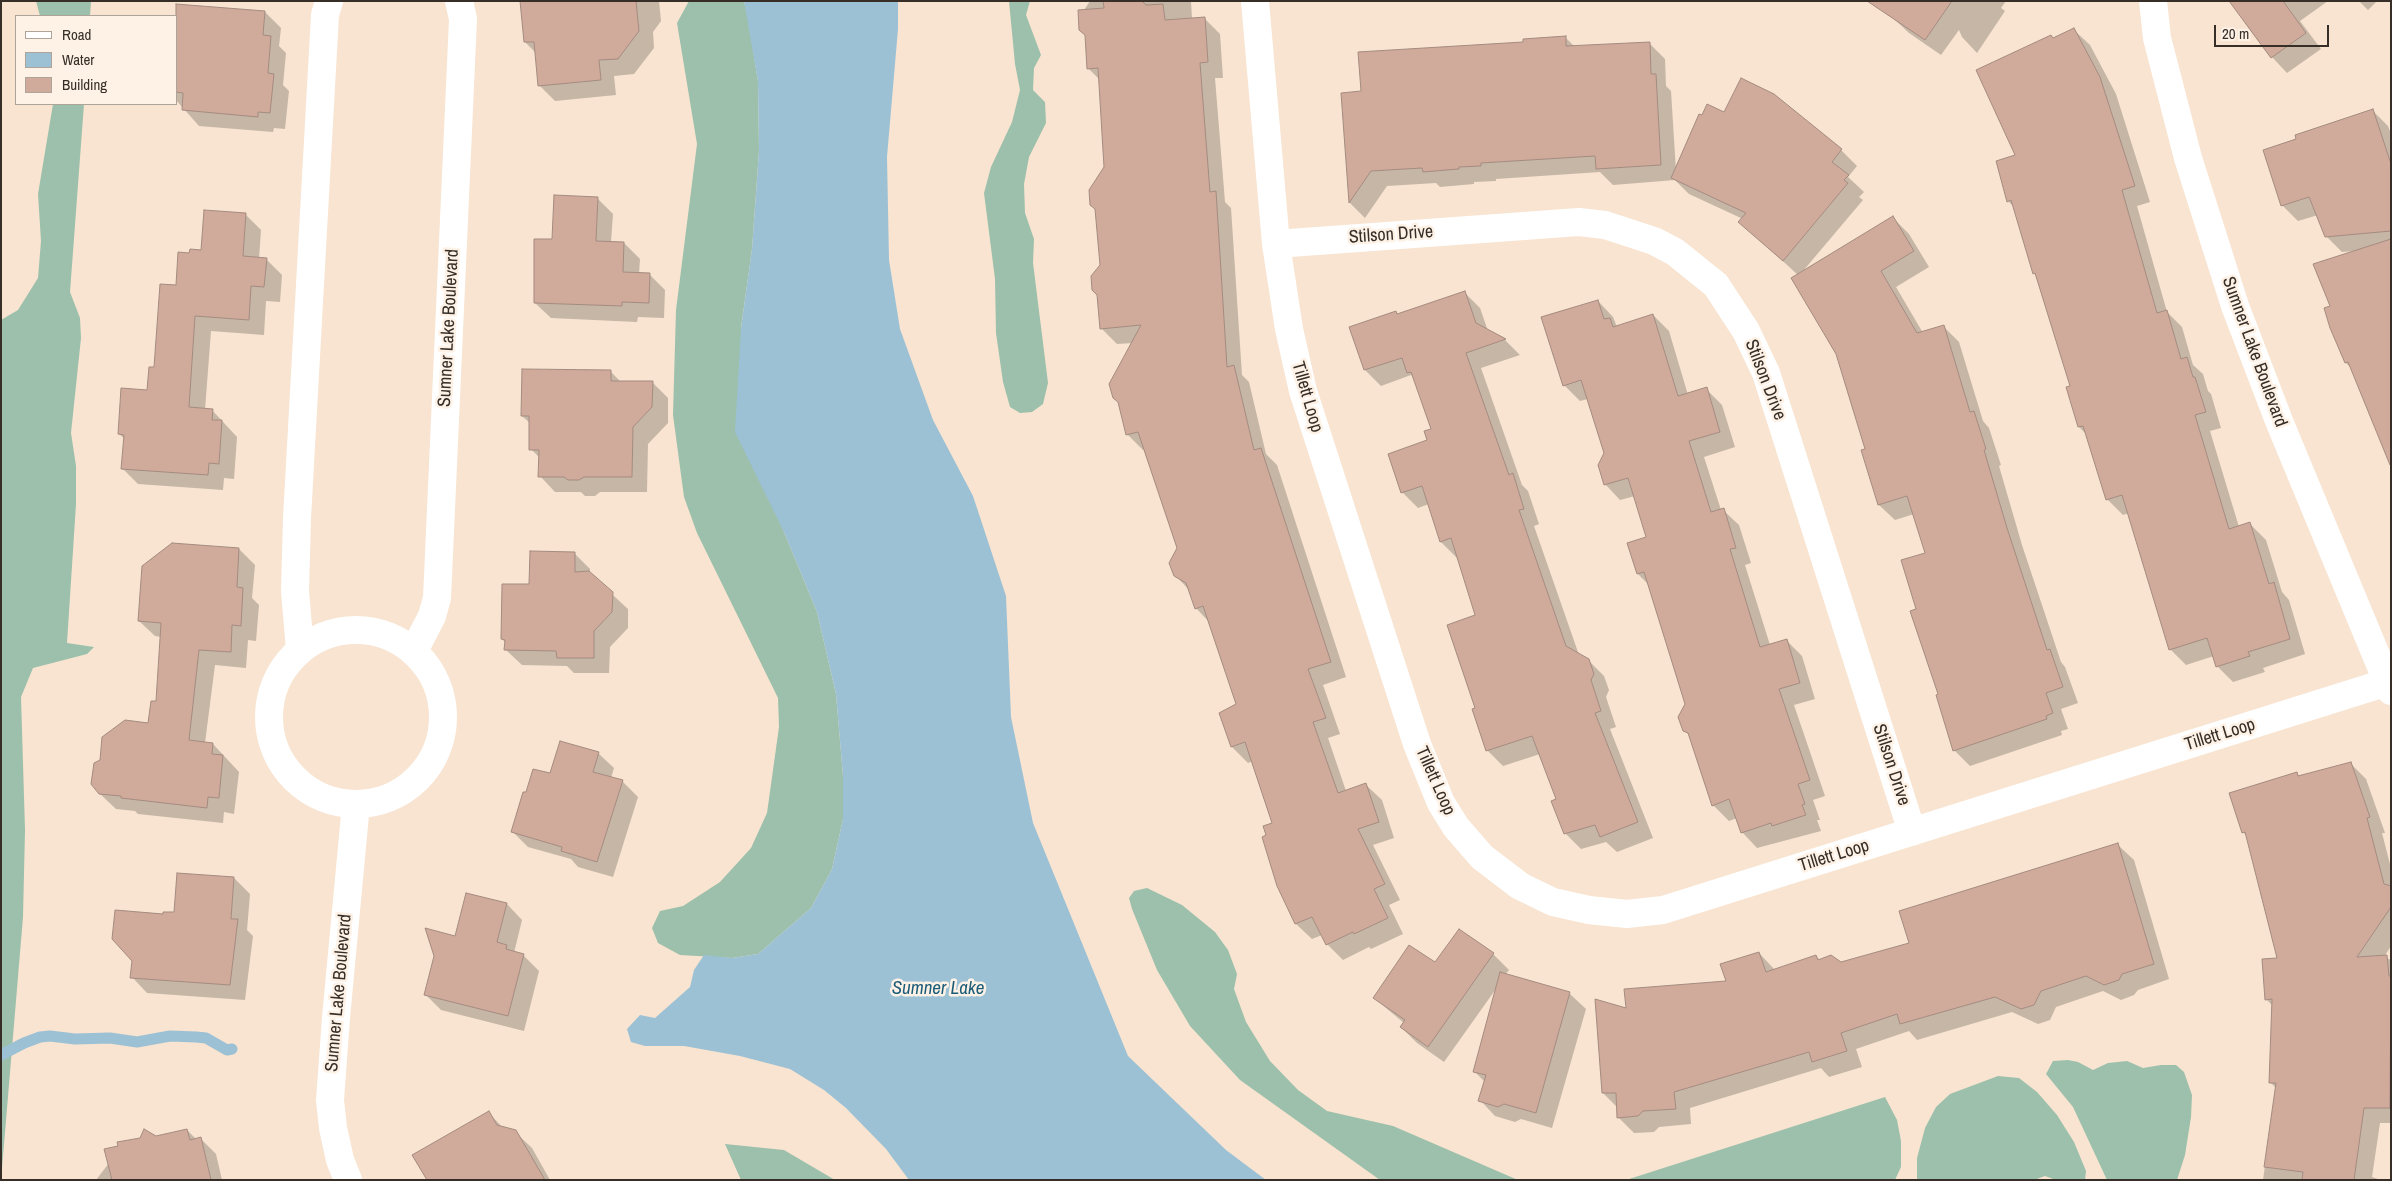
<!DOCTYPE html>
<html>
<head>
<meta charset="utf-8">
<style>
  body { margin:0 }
  #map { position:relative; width:2392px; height:1181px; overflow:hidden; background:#f8e4d0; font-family:"Archivo Narrow",sans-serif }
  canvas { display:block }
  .frame { position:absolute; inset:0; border:2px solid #362e27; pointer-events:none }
  .legend { position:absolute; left:15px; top:15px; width:162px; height:90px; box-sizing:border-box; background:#fef2e7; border:1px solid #aea49a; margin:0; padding:6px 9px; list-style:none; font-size:15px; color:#362e27 }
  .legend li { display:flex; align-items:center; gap:10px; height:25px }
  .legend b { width:25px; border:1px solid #aea49a }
  .scale { position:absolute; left:2214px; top:25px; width:115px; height:22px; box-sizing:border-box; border:2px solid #362e27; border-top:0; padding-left:6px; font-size:15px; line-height:18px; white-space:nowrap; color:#362e27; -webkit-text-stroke:4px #fef2e7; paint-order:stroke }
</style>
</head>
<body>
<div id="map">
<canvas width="2392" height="1181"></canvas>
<div class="frame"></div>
<ul class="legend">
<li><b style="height:6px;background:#fff"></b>Road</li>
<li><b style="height:14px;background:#9cc1d5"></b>Water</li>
<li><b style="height:14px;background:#d0aa9a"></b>Building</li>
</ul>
<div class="scale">20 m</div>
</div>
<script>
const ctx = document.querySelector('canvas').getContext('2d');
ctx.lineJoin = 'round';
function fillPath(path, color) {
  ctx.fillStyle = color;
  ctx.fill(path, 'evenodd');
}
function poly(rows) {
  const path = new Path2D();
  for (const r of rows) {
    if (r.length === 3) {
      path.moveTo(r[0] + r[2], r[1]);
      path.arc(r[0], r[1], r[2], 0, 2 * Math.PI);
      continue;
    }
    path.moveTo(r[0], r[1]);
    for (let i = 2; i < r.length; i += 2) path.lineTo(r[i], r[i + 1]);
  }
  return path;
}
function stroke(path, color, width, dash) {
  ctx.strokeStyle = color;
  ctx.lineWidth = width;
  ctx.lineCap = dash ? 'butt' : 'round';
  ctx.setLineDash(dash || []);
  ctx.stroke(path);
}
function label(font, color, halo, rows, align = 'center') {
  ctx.font = font + ' "Archivo Narrow",sans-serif';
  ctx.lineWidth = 5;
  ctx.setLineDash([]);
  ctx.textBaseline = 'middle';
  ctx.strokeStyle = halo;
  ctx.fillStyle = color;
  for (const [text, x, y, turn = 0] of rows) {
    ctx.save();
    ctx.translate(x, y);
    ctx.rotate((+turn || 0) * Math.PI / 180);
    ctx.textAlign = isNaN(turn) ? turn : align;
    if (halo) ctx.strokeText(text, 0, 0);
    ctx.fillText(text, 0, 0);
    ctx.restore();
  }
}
fillPath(poly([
  [36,1,91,1,90,16,40,16],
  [689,1,744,1,748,19,758,81,759,151,752,249,741,328,784,532,817,612,836,694,843,776,843,819,832,869,811,908,758,954,732,958,680,955,658,943,652,928,660,911,683,906,720,882,751,848,767,813,779,727,778,698,697,533,684,497,673,415,676,310,697,144,677,23],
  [1009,1,1030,1,1026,15,1041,55,1034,68,1033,90,1045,102,1046,123,1029,157,1024,184,1025,213,1034,239,1033,263,1048,383,1043,404,1032,412,1020,413,1010,407,1003,382,996,333,995,279,984,193,991,167,1012,122,1020,90,1015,64],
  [53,104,84,104,70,292,80,318,81,338,71,433,76,466,76,504,67,643,94,647,87,654,33,668,21,697,25,830,23,917,1,1180,1,320,18,310,38,278,41,241,38,194],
  [1147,888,1182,905,1215,932,1228,950,1237,974,1234,989,1246,1022,1270,1061,1298,1090,1327,1111,1393,1126,1518,1180,1380,1180,1240,1080,1190,1026,1157,970,1132,909,1129,898,1134,891],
  [2068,1060,2078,1062,2093,1070,2108,1063,2127,1061,2143,1068,2161,1065,2176,1065,2184,1072,2192,1095,2191,1117,2185,1155,2177,1180,2107,1180,2073,1107,2046,1074,2053,1061],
  [1998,1076,2019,1078,2037,1092,2057,1115,2074,1142,2086,1171,2085,1180,2056,1180,2045,1176,2034,1180,1917,1180,1917,1158,1925,1128,1936,1107,1950,1094],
  [1885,1097,1897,1120,1901,1141,1901,1167,1895,1180,1626,1180],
  [725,1144,784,1150,835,1180,741,1180]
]), '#9cc0ab');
fillPath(poly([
  [744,1,898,1,898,29,887,157,889,260,900,329,933,420,973,496,1006,596,1011,717,1033,823,1128,1056,1226,1150,1266,1180,909,1180,886,1149,846,1108,824,1090,790,1069,740,1056,684,1046,645,1046,631,1042,627,1029,640,1015,655,1018,690,987,694,970,704,955,732,958,758,954,811,908,832,869,843,819,843,776,836,694,817,612,784,532,735,432,741,328,752,249,759,151,758,81]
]), '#9cc1d5');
fillPath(poly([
  [521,1,659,1,661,21,653,32,654,48,634,74,614,76,616,95,555,101,539,85,536,53,525,42],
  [1090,1,1191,1,1192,19,1204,18,1220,34,1223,78,1215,78,1225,202,1231,208,1242,375,1249,382,1266,454,1277,465,1346,677,1323,685,1340,734,1328,738,1346,791,1366,785,1382,800,1394,838,1373,845,1400,900,1389,905,1403,934,1371,949,1369,947,1343,960,1327,944,1322,935,1312,939,1296,924,1278,886,1267,836,1274,824,1253,761,1248,763,1232,747,1221,714,1238,705,1210,623,1196,608,1190,591,1175,575,1178,548,1145,449,1143,450,1127,434,1133,343,1117,344,1101,328,1101,265,1105,167,1100,80,1088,68,1086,35,1080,16],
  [1881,1,2006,1,2001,8,2005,11,1977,53,1962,37,1959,30,1941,55,1909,33,1893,18],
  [2230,1,2328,1,2300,21,2321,49,2287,73,2272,57],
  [2359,1,2377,1,2368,10],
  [265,12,281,28,279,46,286,53,283,85,289,91,285,129,274,128,273,132,199,126,176,100,176,26],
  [2074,30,2090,45,2116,94,2150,202,2137,206,2167,312,2182,327,2193,365,2203,374,2208,391,2211,394,2221,428,2210,431,2239,527,2250,524,2266,540,2282,592,2289,600,2305,654,2263,668,2265,672,2233,682,2217,666,2214,656,2186,665,2170,649,2129,513,2123,515,2107,499,2087,435,2079,427,2071,387,2038,277,2034,273,2015,208,2008,201,2017,156,2054,39],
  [1565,37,1575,47,1649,43,1665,59,1666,86,1671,91,1676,171,1725,113,1774,95,1841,150,1857,166,1848,177,1864,192,1859,197,1863,200,1803,271,1893,218,1909,234,1929,267,1896,287,1923,333,1943,326,1959,342,1983,421,1989,428,2001,465,1999,466,2022,545,2061,662,2065,667,2078,703,2061,709,2068,729,2061,731,2062,735,1970,766,1954,750,1918,610,1926,554,1914,514,1895,520,1879,505,1863,451,1867,449,1837,354,1798,275,1740,222,1743,219,1689,194,1675,180,1613,185,1600,172,1496,179,1496,181,1474,182,1474,184,1440,187,1436,183,1387,186,1365,218,1350,203,1343,94,1362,92,1524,43],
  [2373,111,2388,126,2391,134,2391,448,2351,368,2346,363,2332,307,2355,251,2342,252,2326,236,2318,215,2298,221,2283,206,2265,150],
  [597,198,613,214,611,242,624,243,640,259,639,274,649,274,665,290,664,318,638,317,637,322,551,318,535,303,553,240],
  [245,214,261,230,259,259,266,259,282,275,280,302,266,301,264,335,211,331,205,410,212,410,237,437,234,479,224,478,223,490,138,484,122,468,125,439,119,434,148,391,177,287,190,254,202,251],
  [1465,293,1480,308,1488,331,1505,340,1520,355,1481,368,1522,485,1528,491,1539,524,1534,526,1579,655,1588,660,1604,676,1609,690,1606,697,1616,727,1610,729,1653,838,1617,852,1606,842,1581,849,1565,833,1557,800,1540,754,1503,766,1487,750,1477,709,1477,616,1457,558,1441,542,1429,504,1418,508,1402,492,1429,441,1432,430,1414,378,1411,375,1381,386,1365,370,1351,328,1396,312,1398,315],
  [1598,301,1613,317,1617,327,1653,315,1669,331,1688,395,1706,389,1722,405,1735,447,1704,457,1721,510,1723,510,1739,525,1751,563,1745,565,1770,645,1786,640,1802,656,1815,699,1794,705,1825,796,1813,800,1820,820,1817,820,1821,831,1757,848,1742,832,1737,818,1729,821,1713,805,1690,736,1684,730,1686,704,1650,586,1638,574,1629,543,1648,538,1635,496,1620,500,1605,484,1605,453,1588,399,1580,401,1564,385],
  [610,371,621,382,652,382,668,398,668,423,648,444,647,492,600,492,595,496,585,496,581,492,555,492,540,476,540,458,531,449,531,424,522,416],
  [239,549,255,565,252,598,259,605,256,641,248,640,246,668,215,665,205,743,213,744,239,772,234,814,224,812,223,823,138,814,135,811,116,809,99,793,101,760,149,724,157,703,161,637,155,636,139,621],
  [574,553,590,569,590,574,628,609,628,628,610,647,609,673,574,673,567,666,522,665,506,650,506,643,502,639,530,586],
  [598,753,614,768,611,778,623,782,638,797,613,877,578,867,571,859,528,847,513,832,527,794,551,775],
  [2350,763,2366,779,2385,833,2382,833,2391,868,2391,946,2384,957,2391,960,2391,1123,2380,1123,2372,1177,2381,1180,2263,1180,2276,1088,2270,1082,2273,1006,2266,999,2278,959,2248,838,2243,832,2297,773,2300,777],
  [2118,845,2134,860,2169,979,2138,990,2134,995,2121,1000,2103,991,2056,1007,2050,1020,2038,1024,2012,1012,1917,1040,1909,1031,1856,1049,1862,1067,1829,1077,1821,1068,1690,1108,1691,1124,1659,1127,1654,1132,1634,1133,1618,1117,1618,1108,1603,1093,1627,1010,1728,982,1759,953,1775,970,1816,956,1820,960,1841,963,1910,943],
  [234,878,250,894,247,930,253,936,245,1000,147,993,132,977,164,915,175,914],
  [507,904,522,920,514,953,523,955,539,971,524,1031,441,1010,425,994],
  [1493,954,1509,970,1505,975,1570,994,1586,1009,1552,1128,1521,1119,1515,1122,1495,1116,1480,1100,1485,1082,1474,1071,1498,986,1444,1062,1417,1043,1401,1027,1404,1023,1374,998,1436,964],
  [488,1112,504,1129,515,1132,532,1148,550,1180,428,1180],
  [187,1130,196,1139,200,1138,216,1154,222,1180,96,1180,109,1163,156,1138]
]), '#0003');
stroke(poly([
  [1,1055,24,1043,40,1037,50,1036,75,1039,110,1038,137,1042,170,1036,196,1037,206,1038,227,1050,232,1049]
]), '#9cc1d5', 11);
const building = poly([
  [520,1,636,1,639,31,618,59,599,60,601,80,538,86,534,42,524,42,520,1],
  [1103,1,1142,1,1146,5,1163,4,1165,20,1205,17,1208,62,1200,63,1210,192,1216,191,1227,367,1234,365,1254,450,1261,448,1331,662,1308,669,1326,718,1313,722,1338,793,1366,783,1379,822,1358,829,1385,884,1374,889,1388,918,1354,934,1353,932,1326,945,1312,917,1295,924,1277,886,1262,837,1266,835,1263,826,1272,823,1245,742,1231,747,1219,713,1236,704,1203,606,1195,609,1186,583,1174,576,1169,563,1177,548,1138,432,1126,435,1118,402,1113,398,1109,384,1141,325,1100,329,1097,295,1092,290,1091,276,1100,265,1095,209,1090,205,1089,190,1104,167,1098,68,1087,69,1085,35,1079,30,1078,10,1104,8,1103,1],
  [1867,1,1952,1,1925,40,1867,1],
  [2229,1,2283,1,2306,33,2271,58,2229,1],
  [176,4,265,11,263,35,271,36,268,73,274,74,270,113,258,112,258,117,182,110,183,93,176,92,176,4],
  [2074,28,2100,77,2135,186,2122,190,2157,313,2167,310,2181,359,2187,357,2193,377,2195,377,2206,412,2195,415,2229,529,2250,522,2269,584,2274,582,2290,639,2248,652,2250,656,2216,667,2207,638,2169,650,2122,495,2106,500,2083,426,2078,427,2066,387,2070,386,2035,273,2033,274,2011,200,2007,202,1996,161,2015,155,1976,70,2051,35,2053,38,2074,28],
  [1566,36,1566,46,1650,42,1651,74,1656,74,1661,165,1596,169,1595,156,1481,163,1481,166,1459,167,1459,169,1423,172,1422,168,1371,171,1349,203,1341,93,1361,91,1358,52,1523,42,1523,39,1566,36],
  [1741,78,1774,94,1842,149,1832,162,1849,175,1844,180,1848,183,1783,261,1738,222,1746,213,1671,178,1699,114,1702,115,1707,104,1724,112,1741,78],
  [2373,109,2391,164,2391,231,2325,237,2309,197,2281,206,2263,150,2296,139,2295,135,2373,109],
  [554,195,598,197,596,241,624,242,623,272,650,273,649,303,622,302,622,306,534,303,534,239,552,239,554,195],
  [204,210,246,213,243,256,267,258,264,287,251,286,249,320,195,316,189,407,213,409,212,420,222,420,219,464,209,463,208,475,121,469,124,435,118,434,121,388,147,390,149,367,154,367,160,284,176,285,178,252,189,253,190,249,201,250,204,210],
  [1893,216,1914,251,1881,271,1917,333,1944,325,1970,412,1974,411,1986,449,1984,450,2007,528,2047,650,2050,649,2063,687,2046,693,2053,713,2046,716,2047,719,1953,751,1936,695,1938,694,1910,611,1916,609,1901,560,1925,553,1907,496,1878,505,1861,450,1865,449,1836,354,1791,278,1893,216],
  [2391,239,2391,465,2390,465,2348,362,2345,363,2330,328,2324,308,2330,306,2313,264,2391,239],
  [1465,291,1476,323,1506,339,1466,353,1509,475,1513,473,1524,509,1519,510,1566,646,1589,659,1594,674,1591,680,1601,711,1595,713,1638,822,1600,837,1595,825,1564,834,1551,801,1556,799,1532,736,1486,751,1472,709,1475,708,1447,625,1475,615,1451,538,1440,542,1422,486,1401,493,1388,454,1427,440,1424,431,1431,429,1411,372,1407,373,1402,358,1364,370,1349,327,1396,311,1397,314,1465,291],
  [1598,300,1604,319,1610,318,1613,327,1653,314,1678,396,1707,387,1720,432,1689,441,1711,512,1724,508,1736,548,1730,549,1760,647,1787,639,1800,683,1779,689,1810,780,1798,784,1805,804,1802,805,1806,815,1772,826,1771,823,1741,833,1729,799,1712,806,1688,733,1683,731,1678,717,1685,704,1644,572,1637,574,1627,543,1646,537,1628,478,1604,485,1598,465,1604,453,1581,380,1563,386,1541,317,1598,300],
  [522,369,611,370,611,381,653,381,652,407,633,427,632,477,584,477,579,480,568,480,564,477,538,477,539,450,529,450,529,416,521,416,522,369],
  [172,543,239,548,237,587,243,588,241,626,232,625,231,652,199,650,189,740,213,743,212,754,223,755,219,798,208,797,207,808,121,798,121,796,99,794,91,784,94,763,100,760,102,737,125,720,148,723,151,701,156,701,161,623,138,621,142,566,172,543],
  [530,551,575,552,575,572,589,571,613,592,612,612,594,631,594,658,557,658,556,651,504,650,505,640,501,639,502,584,529,584,530,551],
  [560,741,599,752,593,772,623,780,597,862,561,851,562,847,511,832,523,792,526,792,533,769,550,773,560,741],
  [2351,762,2370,817,2367,818,2384,884,2391,886,2391,907,2357,957,2387,955,2389,976,2391,976,2390,1108,2364,1108,2354,1180,2302,1180,2303,1172,2264,1167,2276,1083,2269,1083,2272,999,2265,1000,2262,959,2277,958,2245,832,2242,833,2229,793,2297,772,2298,776,2351,762],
  [2118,843,2154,964,2122,974,2119,980,2104,985,2086,976,2041,991,2034,1005,2021,1009,1995,997,1900,1024,1897,1014,1841,1033,1847,1051,1812,1062,1809,1052,1674,1092,1676,1109,1643,1111,1638,1116,1617,1118,1616,1093,1602,1093,1595,999,1626,1008,1624,989,1726,981,1720,964,1759,952,1766,972,1816,955,1818,960,1831,955,1841,962,1909,943,1899,911,2118,843],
  [177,873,234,877,231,919,238,919,230,985,130,978,132,961,112,939,115,910,163,914,163,912,174,912,177,873],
  [466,893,507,903,497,942,507,945,506,949,524,954,508,1016,424,995,434,956,425,928,455,936,466,893],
  [1459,929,1494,953,1428,1047,1400,1027,1405,1020,1373,998,1409,945,1435,962,1459,929],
  [1500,972,1570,992,1536,1113,1504,1104,1498,1107,1478,1101,1486,1075,1473,1072,1500,972],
  [489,1111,497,1125,516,1130,545,1180,427,1180,412,1155,489,1111],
  [144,1129,156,1136,187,1129,190,1140,201,1137,211,1180,112,1180,104,1149,118,1146,117,1142,140,1138,144,1129]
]);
fillPath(building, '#d0aa9a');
stroke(building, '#a48b80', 1);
stroke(poly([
  [1255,1,1276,244,1289,329,1303,391,1417,744,1441,803,1456,827,1482,857,1520,886,1553,902,1589,910,1627,914,1663,910,2391,681],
  [2153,1,2157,38,2188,158,2235,306,2279,421,2391,691],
  [1276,244,1579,222,1605,225,1654,241,1675,252,1716,285,1746,331,1766,373,1912,832],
  [356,717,87],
  [300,650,295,591,297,518,325,15,329,1],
  [414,651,432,616,437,598,463,19,459,1],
  [348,1180,340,1160,333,1128,330,1100,336,1018,356,804]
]), '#fff', 28);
label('18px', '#362e27', '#fef2e7', [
  ["Stilson Drive",1391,235,-4],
  ["Sumner Lake Boulevard",449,328,-87],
  ["Sumner Lake Boulevard",2254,352,70],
  ["Stilson Drive",1765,380,69],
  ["Tillett Loop",1307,397,74],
  ["Tillett Loop",2220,735,-17],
  ["Stilson Drive",1891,765,72],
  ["Tillett Loop",1435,781,66],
  ["Tillett Loop",1834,856,-17],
  ["Sumner Lake Boulevard",339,993,-85]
]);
label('italic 19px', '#1b5c79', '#fef2e7', [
  ["Sumner Lake",938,989]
]);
</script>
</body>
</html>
